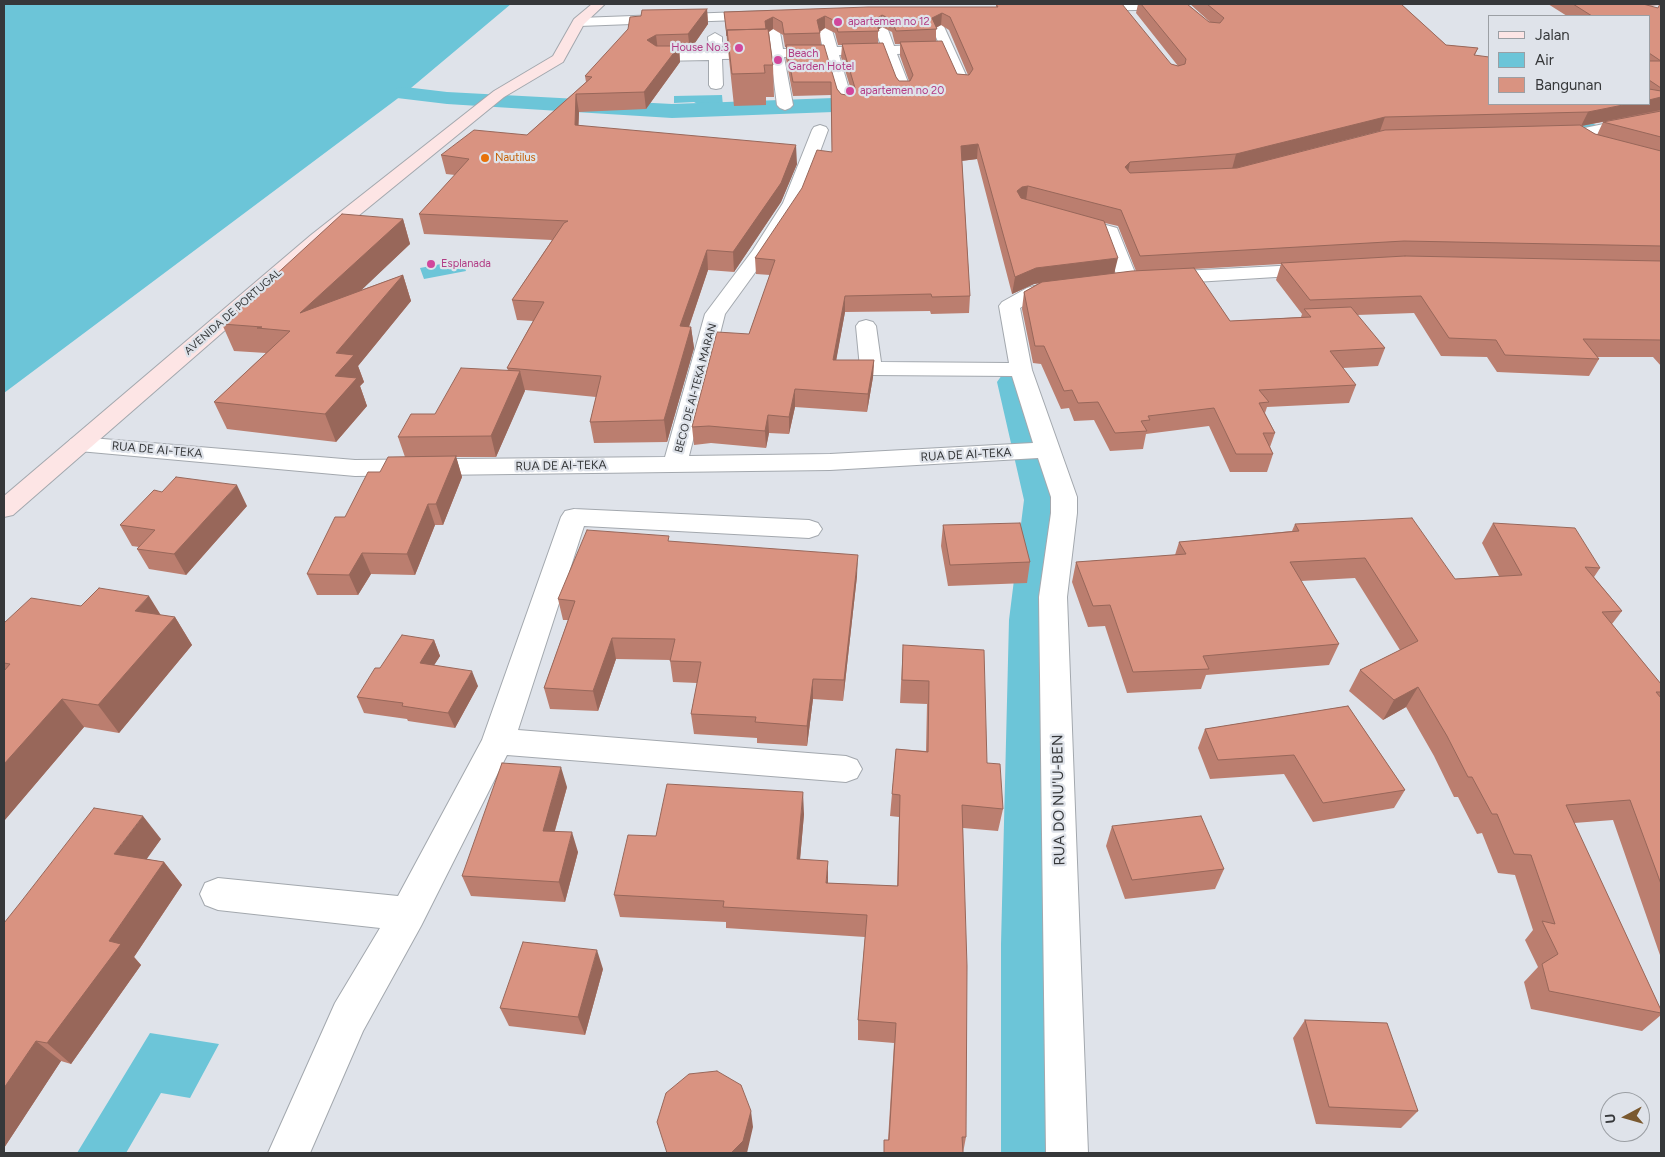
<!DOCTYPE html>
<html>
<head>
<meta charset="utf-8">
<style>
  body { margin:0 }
  #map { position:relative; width:1665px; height:1157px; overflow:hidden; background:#dfe3ea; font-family:Figtree,sans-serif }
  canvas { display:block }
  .frame { position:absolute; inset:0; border:5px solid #36383a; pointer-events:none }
  .legend { position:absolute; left:1488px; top:15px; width:162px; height:90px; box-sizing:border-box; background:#dfe3ea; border:1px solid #9b9fa4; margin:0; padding:6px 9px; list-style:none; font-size:15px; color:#36383a }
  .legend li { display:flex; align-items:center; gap:10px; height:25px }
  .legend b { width:25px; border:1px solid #9b9fa4 }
  .north { position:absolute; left:1600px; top:1092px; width:50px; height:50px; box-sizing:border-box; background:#dfe3ea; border:1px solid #9b9fa4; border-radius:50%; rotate:264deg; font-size:14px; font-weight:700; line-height:20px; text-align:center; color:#36383a }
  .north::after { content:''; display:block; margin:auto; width:18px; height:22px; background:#7a592f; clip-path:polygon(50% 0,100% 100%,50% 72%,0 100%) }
</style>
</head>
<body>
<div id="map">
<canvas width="1665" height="1157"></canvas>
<div class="frame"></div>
<ul class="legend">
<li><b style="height:6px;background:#fde5e5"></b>Jalan</li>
<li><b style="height:14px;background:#6cc5d8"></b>Air</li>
<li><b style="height:14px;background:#d99381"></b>Bangunan</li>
</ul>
<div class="north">U</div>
</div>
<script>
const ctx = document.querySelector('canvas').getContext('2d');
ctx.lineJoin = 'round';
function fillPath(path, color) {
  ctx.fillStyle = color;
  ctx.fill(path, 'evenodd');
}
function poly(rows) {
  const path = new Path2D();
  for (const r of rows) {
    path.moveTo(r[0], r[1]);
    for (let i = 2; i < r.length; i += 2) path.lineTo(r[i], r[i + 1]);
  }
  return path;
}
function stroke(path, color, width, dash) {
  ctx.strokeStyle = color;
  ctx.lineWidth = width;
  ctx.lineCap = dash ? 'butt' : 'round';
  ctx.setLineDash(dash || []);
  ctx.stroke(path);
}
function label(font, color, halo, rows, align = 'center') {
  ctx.font = font + ' Figtree,sans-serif';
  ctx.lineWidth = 4.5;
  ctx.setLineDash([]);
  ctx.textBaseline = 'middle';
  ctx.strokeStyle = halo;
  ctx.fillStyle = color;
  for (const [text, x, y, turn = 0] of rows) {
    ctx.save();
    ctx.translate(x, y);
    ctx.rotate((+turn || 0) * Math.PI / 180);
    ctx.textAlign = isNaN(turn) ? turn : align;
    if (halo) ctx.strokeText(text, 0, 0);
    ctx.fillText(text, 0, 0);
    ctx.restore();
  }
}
fillPath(poly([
  [4,4,511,4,405,93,4,393],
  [722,95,723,106,701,106,694,102,674,103,674,96],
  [462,260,466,271,424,279,420,268],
  [150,1033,219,1044,190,1098,161,1093,126,1153,77,1153]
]), '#6cc5d8');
fillPath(poly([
  [405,87,447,92,672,104,887,96,895,98,898,103,895,108,887,110,672,118,447,104,397,98,394,93,397,88,405,87],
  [1500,104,1536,104,1602,127,1661,140,1661,154,1587,137,1535,117,1503,109,1500,104],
  [1013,372,1024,375,1029,382,1060,500,1051,620,1055,944,1063,1153,1001,1153,1001,944,1009,620,1024,500,997,382,1002,375,1013,372]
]), '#6cc5d8');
const street = poly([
  [1084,4,1187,4,1188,5,1182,9,1088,11,1084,10,1082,7,1084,4],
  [820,10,824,11,829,20,837,47,881,46,872,19,878,15,884,19,894,46,939,44,930,23,931,20,941,20,970,84,968,87,963,88,958,87,942,52,897,54,911,90,909,93,904,94,899,93,897,90,884,54,839,55,853,103,851,106,846,107,841,106,839,103,825,56,784,57,793,105,790,108,785,110,780,108,777,105,771,58,722,59,723,85,721,88,716,89,711,88,709,85,709,60,658,61,651,57,658,53,709,51,708,37,715,33,722,37,722,51,770,49,764,19,579,26,573,22,579,18,768,11,772,12,778,21,783,49,823,48,814,14,820,10],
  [1661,112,1661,122,1590,136,1600,141,1661,156,1661,166,1588,147,1576,141,1574,138,1573,133,1575,130,1661,112],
  [820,125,826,127,828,130,801,203,770,252,725,314,689,456,830,454,1033,443,1012,376,871,375,863,373,860,368,856,326,859,322,866,320,873,322,876,326,881,362,1009,363,999,306,1002,302,1027,288,1034,286,1060,283,1067,285,1070,289,1067,293,1039,297,1020,308,1032,370,1077,497,1077,513,1067,597,1088,1153,1046,1153,1039,597,1051,513,1051,497,1038,458,830,470,355,476,79,451,71,449,67,444,71,439,79,437,355,460,665,457,705,314,753,250,783,203,812,130,814,127,820,125],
  [1073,216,1117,228,1138,280,1135,284,1128,286,1121,284,1118,280,1103,235,1067,225,1064,221,1067,217,1073,216],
  [1317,264,1324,266,1327,270,1324,274,1163,284,1156,282,1153,278,1156,274,1163,272,1317,264],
  [574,509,809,520,818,523,822,529,818,535,809,538,584,526,518,730,846,756,857,760,862,769,857,778,846,782,507,755,421,926,363,1031,310,1153,268,1153,335,1003,380,928,218,910,205,905,200,894,205,883,218,878,398,896,482,740,561,517,565,511,574,509]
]);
const secondary = poly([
  [592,4,605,4,584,24,563,62,504,97,325,243,13,515,4,517,4,496,311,235,494,91,553,56,574,19,592,4]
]);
stroke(street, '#a3a8ae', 2);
stroke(secondary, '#a3a8ae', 2);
fillPath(street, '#fff');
fillPath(secondary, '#fde5e5');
fillPath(poly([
  [996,4,1171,64,1178,66,1136,13,1138,4,1187,4,1209,22,1211,23,1190,4,1401,4,1446,45,1478,48,1475,55,1489,104,1649,104,1649,16,1567,16,1548,4,1661,4,1661,111,1581,126,1597,135,1603,122,1661,111,1661,366,1653,357,1597,357,1599,359,1589,376,1497,372,1487,357,1441,356,1414,313,1357,315,1385,348,1378,366,1343,368,1356,385,1349,403,1267,407,1265,413,1275,433,1270,447,1273,454,1267,472,1230,472,1209,426,1146,434,1143,449,1110,451,1094,420,1074,421,1069,408,1061,409,1041,364,1033,363,1022,309,1024,292,1039,283,1034,284,1012,294,977,159,962,161,970,296,969,313,931,314,930,311,845,312,836,360,874,360,873,377,867,412,795,407,789,434,769,433,766,448,711,443,694,445,692,427,749,334,770,275,756,274,755,258,832,152,831,95,793,96,786,59,786,47,785,47,783,35,773,29,769,32,773,65,774,97,766,97,766,105,734,106,724,12,996,7],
  [1659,5,1658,8,1648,6],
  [941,25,949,30,968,75,957,74,936,41,936,28],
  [882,27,892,32,895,44,900,44,900,56,909,81,899,81,896,77,878,43,878,30],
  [825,28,835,33,838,45,842,45,841,57,852,93,846,95,841,94,837,89,821,45,820,32],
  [1380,131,1382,131,1277,157],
  [1105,223,1118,226,1136,271,1115,273],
  [1281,264,1276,280,1302,314,1301,317,1230,321,1194,269],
  [707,9,708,24,690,50,679,50,680,62,646,109,579,112,578,125,797,164,781,202,734,272,708,270,689,327,691,327,694,348,667,442,594,443,590,422,596,397,525,390,496,457,456,457,462,477,443,525,435,525,415,575,371,574,358,595,317,595,307,574,345,517,380,472,405,457,398,437,508,370,507,368,533,321,517,320,512,300,552,240,424,234,419,214,455,175,446,174,441,155,527,135,586,82,585,76,641,16],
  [403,219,410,244,361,290,403,275,411,301,358,366,364,382,360,386,367,406,336,442,227,429,214,402,266,353,234,351,222,324],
  [247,506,186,575,149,569,137,549,139,547,132,546,120,525],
  [1493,523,1600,568,1594,577,1622,611,1612,624,1661,684,1661,958,1613,820,1574,823,1661,1010,1661,1015,1642,1031,1531,1009,1524,982,1538,967,1525,940,1533,930,1515,875,1498,873,1482,833,1477,834,1458,797,1454,797,1434,756,1406,707,1383,720,1349,691,1360,670,1400,650,1355,578,1301,581,1339,644,1329,665,1206,675,1201,689,1127,693,1105,626,1088,627,1072,582,1076,562,1175,555,1179,542,1292,531,1295,524,1455,579,1499,576,1482,543],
  [943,525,1030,562,1027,583,948,586,941,546],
  [670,541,857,576,843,701,813,699,807,746,757,743,757,738,694,734,691,714,697,683,673,682,670,660,616,659,598,711,550,709,544,688,568,620,563,620,558,599],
  [81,606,175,617,192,645,119,733,84,727,4,821,4,623],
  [434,640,440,656,434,665,478,686,455,728,408,721,407,719,364,713,357,697,380,668],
  [903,645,987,763,1003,809,998,831,963,828,966,1137,963,1153,888,1140,894,1043,858,1040,858,1020,865,937,726,928,726,922,620,917,614,895,656,836,804,814,800,860,828,883,897,886,899,817,890,816,896,749,926,751,927,704,900,703],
  [1348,706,1405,790,1394,808,1313,822,1284,774,1210,779,1198,748,1205,729],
  [567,787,555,831,578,852,565,902,471,896,462,876],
  [1112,826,1224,869,1215,889,1125,899,1106,846],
  [161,839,146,859,164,862,182,885,134,957,141,965,71,1064,61,1061,4,1148,4,923],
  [603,969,585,1035,509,1026,500,1008],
  [1305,1020,1418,1111,1401,1128,1316,1124,1293,1038]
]), '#bb7e6f');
fillPath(poly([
  [707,9,708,24,690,50,688,34],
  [942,13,941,25,933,29,932,18],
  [882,15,882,27,876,31,875,20],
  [825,16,825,28,817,33,817,20],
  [773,17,773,29,765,34,765,21],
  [656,35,658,51,647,40],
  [679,46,680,62,646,109,644,92],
  [576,94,579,112,578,143,575,125],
  [1661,97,1661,110,1581,126,1588,112,1628,104,1649,104,1649,100],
  [1385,117,1380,131,1232,169,1236,154],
  [978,144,977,159,960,161,961,146],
  [796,145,797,164,781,202,734,272,733,252],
  [1130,162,1127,177,1125,167],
  [1028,186,1026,201,1016,207,1017,191,1022,187],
  [403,219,410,244,310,339,300,313],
  [707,250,708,270,682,347,680,326],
  [1118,258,1114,274,1034,284,1012,294,1015,277,1036,268],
  [403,275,411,301,358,366,364,382,360,386,367,406,336,442,325,414,335,376,336,353],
  [845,296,845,312,833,378,833,360],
  [691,327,694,348,667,442,664,420],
  [874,360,873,377,867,412,868,394],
  [520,371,525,391,496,457,491,436],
  [795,389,795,407,789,434,789,417],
  [768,415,769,433,766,448,765,431],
  [456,456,462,477,443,525,436,504],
  [237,485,247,506,186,575,174,554],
  [428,504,435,525,415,575,407,554],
  [362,553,371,574,358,595,349,575],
  [858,555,857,576,843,701,844,680],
  [149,596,167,625,135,611],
  [175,617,192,645,119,733,98,705],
  [612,638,616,659,598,711,593,691],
  [434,640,440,656,426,678,420,663],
  [472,671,478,686,455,728,448,713],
  [813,679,813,699,807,746,807,726],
  [1418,687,1406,707,1383,720,1394,700],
  [62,699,84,727,4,821,4,764],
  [561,767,567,787,549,851,543,831],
  [803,792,804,814,798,881,797,859],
  [143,816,161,839,134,877,114,854],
  [572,832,578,852,565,902,559,882],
  [828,861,828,883,826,905,826,883],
  [164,862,182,885,134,957,141,965,71,1064,47,1043,109,941],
  [597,950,603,969,585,1035,578,1017],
  [36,1041,61,1061,4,1148,4,1088],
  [751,1111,753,1127,747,1153,731,1153]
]), '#98675a');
const building = poly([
  [996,4,1122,4,1171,64,1178,66,1185,64,1186,59,1141,4,1187,4,1209,22,1220,23,1224,18,1207,4,1401,4,1446,45,1478,48,1474,55,1489,57,1489,104,1628,104,1588,112,1385,117,1236,154,1130,162,1125,167,1130,173,1237,168,1385,130,1580,125,1595,134,1661,151,1661,246,1404,241,1140,256,1121,210,1028,186,1022,187,1017,191,1021,198,1104,221,1118,258,1036,268,1015,277,978,144,961,146,970,296,932,297,931,294,845,296,833,360,874,360,868,394,795,389,789,417,768,415,765,431,709,426,692,427,717,332,749,334,775,260,755,258,802,188,817,150,832,152,831,82,793,82,786,45,824,45,837,89,841,94,846,95,853,93,855,88,842,44,883,43,896,77,899,81,910,81,913,75,900,42,942,41,957,74,969,75,973,69,950,17,942,13,932,18,937,29,896,31,892,20,882,15,875,20,879,31,838,32,835,21,825,16,817,20,820,33,784,34,782,22,773,17,765,21,766,29,727,30,727,36,724,12,868,7,998,7,996,4],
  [1573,4,1643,4,1658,8,1660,4,1661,4,1661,88,1649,80,1649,61,1661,61,1649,53,1649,16,1592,16,1573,4],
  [707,9,688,34,656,35,647,40,656,46,679,46,644,92,576,94,575,125,796,145,781,183,733,252,707,250,680,326,691,327,664,420,590,422,601,376,507,368,544,302,512,300,564,223,568,221,419,214,469,159,441,155,474,130,527,135,592,77,585,76,628,29,630,17,641,16,642,10,707,9],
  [768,29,773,65,764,65,765,73,732,74,727,30,768,29],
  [1649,89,1661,91,1661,97,1649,100,1649,89],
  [1661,111,1661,137,1603,122,1661,111],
  [342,214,403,219,300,313,403,275,336,353,354,355,335,376,357,378,325,414,214,402,290,331,257,328,262,327,222,324,342,214],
  [1405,256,1661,261,1661,340,1583,339,1599,359,1505,355,1496,340,1449,338,1421,296,1310,300,1281,263,1405,256],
  [1194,268,1230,321,1311,317,1304,309,1351,307,1385,348,1330,351,1356,385,1259,390,1269,402,1259,403,1275,433,1263,433,1273,454,1236,454,1214,408,1148,416,1150,420,1141,421,1147,431,1115,433,1098,402,1078,403,1072,390,1064,391,1044,346,1035,346,1024,292,1042,282,1132,271,1194,268],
  [461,368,520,371,491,436,398,437,411,414,435,414,461,368],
  [456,456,436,504,428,504,407,554,362,553,349,575,307,574,335,517,345,517,368,472,380,472,388,457,456,456],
  [176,477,237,485,174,554,137,549,155,530,120,525,154,490,162,492,176,477],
  [1412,518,1455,579,1522,575,1493,523,1575,528,1600,568,1585,567,1622,611,1602,612,1661,684,1661,692,1656,692,1661,698,1661,884,1630,800,1566,805,1661,1010,1661,1013,1549,991,1542,964,1558,954,1542,921,1555,924,1531,855,1514,854,1497,814,1492,814,1472,777,1468,777,1447,736,1418,687,1394,700,1360,670,1418,641,1365,558,1290,562,1339,644,1203,656,1209,669,1133,672,1110,605,1093,606,1076,562,1186,554,1179,542,1299,531,1295,524,1412,518],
  [1020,523,1030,562,950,565,943,525,1020,523],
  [587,530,669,536,668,541,858,555,844,680,813,679,807,726,755,722,756,717,691,714,701,662,670,661,675,639,612,638,593,691,544,688,575,601,558,599,587,530],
  [99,588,149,596,135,611,175,617,98,705,62,699,4,764,4,671,10,664,4,663,4,623,31,598,81,606,99,588],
  [402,635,434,640,420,663,472,671,448,713,402,706,403,703,357,697,375,668,380,668,402,635],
  [903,645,984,650,987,763,1000,764,1003,809,962,805,967,966,966,1137,962,1137,963,1153,884,1153,884,1140,889,1140,896,1023,858,1020,867,915,723,907,724,901,614,895,628,835,656,836,667,784,803,792,797,859,828,861,826,883,898,886,900,795,892,794,896,749,928,752,929,681,902,680,903,645],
  [1348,706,1405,790,1323,803,1294,755,1218,760,1205,729,1348,706],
  [502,763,561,767,543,831,572,832,559,882,462,876,502,763],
  [94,808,143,816,114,854,164,862,109,941,121,944,47,1043,36,1041,4,1088,4,923,20,903,94,808],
  [1201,816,1224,869,1132,880,1112,826,1201,816],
  [523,942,597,950,578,1017,500,1008,523,942],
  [1305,1020,1387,1023,1418,1111,1329,1107,1305,1020],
  [717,1071,741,1085,751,1111,743,1141,731,1153,667,1153,657,1122,666,1093,689,1074,717,1071]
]);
fillPath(building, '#d99381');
stroke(building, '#98675a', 1);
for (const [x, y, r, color] of [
  [838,22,5,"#d1479c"],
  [739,48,5,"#d1479c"],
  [778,60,5,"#d1479c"],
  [850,91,5,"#d1479c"],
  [485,158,5,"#e8710a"],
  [431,264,5,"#d1479c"]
]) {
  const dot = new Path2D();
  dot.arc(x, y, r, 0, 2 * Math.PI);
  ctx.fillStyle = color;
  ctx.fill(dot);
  stroke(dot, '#dfe3ea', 2);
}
label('11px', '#b23c85', '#dfe3ea', [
  ["apartemen no 12",848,22],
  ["House No.3",729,48,"right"],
  ["Beach",788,54],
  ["Garden Hotel",788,67],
  ["apartemen no 20",860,91],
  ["Esplanada",441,264]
], 'left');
label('11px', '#c56008', '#dfe3ea', [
  ["Nautilus",495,158]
], 'left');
label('11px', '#36383a', '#dfe3ea', [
  ["AVENIDA DE PORTUGAL",233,312,-41],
  ["BECO DE AI-TEKA MARAN",696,388,-75]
]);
label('12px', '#36383a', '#dfe3ea', [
  ["RUA DE AI-TEKA",157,450,5],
  ["RUA DE AI-TEKA",966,455,-3],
  ["RUA DE AI-TEKA",561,466,-1]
]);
label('15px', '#36383a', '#dfe3ea', [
  ["RUA DO NU'U-BEN",1059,800,-91]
]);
</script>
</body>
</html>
